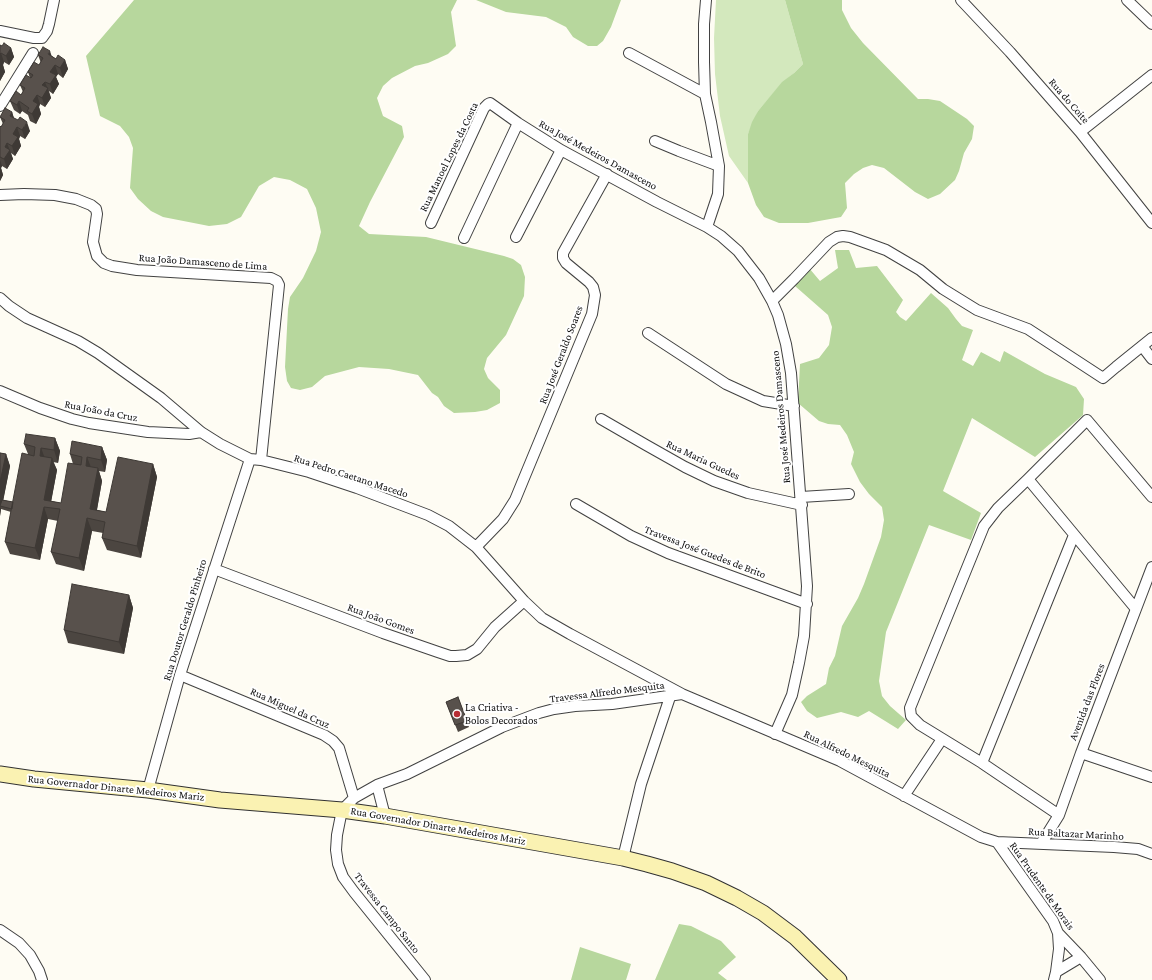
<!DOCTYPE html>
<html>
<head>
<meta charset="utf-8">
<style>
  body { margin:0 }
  canvas { display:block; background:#fefcf3 }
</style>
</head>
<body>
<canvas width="1152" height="980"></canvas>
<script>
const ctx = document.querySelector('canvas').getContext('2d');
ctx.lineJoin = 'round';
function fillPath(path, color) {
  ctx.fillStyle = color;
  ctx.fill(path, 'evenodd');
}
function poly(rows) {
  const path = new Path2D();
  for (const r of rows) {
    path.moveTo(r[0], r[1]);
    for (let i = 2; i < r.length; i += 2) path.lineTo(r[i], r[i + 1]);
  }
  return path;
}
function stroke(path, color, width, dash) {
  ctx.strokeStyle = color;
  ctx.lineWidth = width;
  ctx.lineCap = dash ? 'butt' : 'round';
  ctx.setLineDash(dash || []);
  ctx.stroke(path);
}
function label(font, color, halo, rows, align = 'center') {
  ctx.font = font + ' "Crimson Pro",serif';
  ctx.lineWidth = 4;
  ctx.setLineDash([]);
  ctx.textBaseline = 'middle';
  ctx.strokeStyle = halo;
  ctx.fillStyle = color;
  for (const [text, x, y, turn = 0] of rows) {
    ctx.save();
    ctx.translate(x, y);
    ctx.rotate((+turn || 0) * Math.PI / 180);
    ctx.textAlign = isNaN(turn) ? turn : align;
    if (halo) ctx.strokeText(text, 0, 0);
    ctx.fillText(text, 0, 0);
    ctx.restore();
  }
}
fillPath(poly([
  [716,0,785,0,803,64,794,73,782,83,758,111,748,134,748,183,729,156,720,116,715,74,714,38]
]), '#d3e8bd');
fillPath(poly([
  [134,0,457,0,451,12,456,46,448,54,428,63,415,66,392,78,383,86,377,98,383,116,402,126,404,137,370,202,359,226,369,234,426,237,504,256,513,259,521,265,525,277,524,296,506,335,487,358,484,369,488,378,500,390,500,403,487,410,475,412,454,413,444,406,438,397,432,393,418,375,389,369,359,367,325,376,312,387,300,390,291,388,287,381,285,367,288,309,290,297,303,278,316,251,321,232,316,208,307,189,290,180,274,177,259,186,241,217,227,224,209,226,163,217,151,211,138,199,130,188,133,148,129,137,120,126,100,116,86,56],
  [476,0,621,0,611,27,603,41,597,46,588,46,573,37,566,27,546,17,506,12],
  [785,0,842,0,842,10,851,28,863,43,918,99,928,99,940,101,967,119,974,126,972,139,964,153,959,171,955,180,940,194,928,199,915,192,884,168,872,165,863,168,854,174,845,183,847,208,841,217,808,223,779,223,764,217,756,205,748,183,748,134,752,122,758,111,782,82,794,73,803,64],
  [835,250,849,250,856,268,877,266,903,300,896,312,900,317,906,321,931,293,948,308,956,319,962,326,973,330,962,360,973,366,981,352,1000,362,1004,351,1045,374,1076,387,1084,399,1083,415,1035,457,972,418,943,491,981,513,971,540,929,525,886,632,879,681,882,696,890,706,906,720,898,729,869,711,858,717,841,712,817,718,807,711,801,702,807,696,826,684,829,668,835,656,842,626,858,598,864,584,881,537,884,520,882,507,869,494,860,482,851,464,854,452,847,435,840,425,828,424,819,421,798,403,800,364,819,358,829,345,832,327,828,315,795,286,809,268,820,281,838,268],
  [679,924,691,926,721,941,736,957,718,973,727,980,655,980],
  [580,947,631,964,626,980,571,980]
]), '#b7d79d');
const street = poly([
  [706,0,704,24,704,62,705,94,711,122,719,166,718,194,707,227],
  [961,0,1010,52,1080,132,1152,223],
  [1127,0,1152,24],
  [0,31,34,38,42,38,47,31,49,24,54,0],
  [629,53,705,94],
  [0,106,33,53],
  [1080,132,1152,75],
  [655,141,679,151,719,166],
  [0,195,24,194,55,195,76,199,91,205,96,209,97,214,93,242,97,256,104,263,112,266,137,270,271,278,277,281,279,285,261,460],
  [431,223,484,108,488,104,490,103,518,123,561,150,657,202,707,227,721,236,738,251,759,278,772,301,778,315,786,344,791,373,807,586,804,636,799,663,792,695,775,734],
  [516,237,561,150],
  [464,238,518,123],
  [0,298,9,306,27,318,78,341,98,353,161,398,201,432,220,444,250,459,261,460,309,472,357,488,428,515,449,526,476,547,524,601,542,618,570,634,682,694,840,761,981,837,997,842,1114,847,1138,849,1152,854],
  [772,301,794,279,829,242,837,237,843,236,850,237,886,250,920,270,943,289,977,310,1028,329,1103,378,1116,367,1152,338],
  [648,333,726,384,763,401,794,406],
  [1142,346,1152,359],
  [0,391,40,408,72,419,89,423,148,432,189,434,201,432],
  [601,419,646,445,685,467,714,481,748,493,802,505],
  [1028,479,1136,609],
  [801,497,849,494],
  [576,504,631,536,668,553,807,604],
  [476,547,503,519,515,500,522,483,592,314,595,295,593,287,589,282,566,263,563,258,563,253,607,174],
  [214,569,383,633,438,652,450,656,456,656,467,655,477,649,495,627,524,601],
  [180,675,324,735,333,741,339,748,354,798],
  [1081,753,1152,777],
  [982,763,1074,535],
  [377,785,385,816],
  [148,790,180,675,250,459],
  [904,796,942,739],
  [1059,815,982,763,920,725,911,716,910,708,984,526,998,508,1028,479,1087,420,1152,497],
  [997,842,1053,921,1058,933,1081,957,1100,980],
  [1041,844,1059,815,1081,753,1152,567],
  [623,858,641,784,670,697],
  [0,930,19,943,30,955,39,971,42,980],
  [1056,972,1081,957],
  [425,980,354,892,343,877,338,864,336,850,337,835,342,810,354,798,377,785,407,774,502,727,539,713,554,709,575,706,612,704,682,694],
  [1054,980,1056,972,1059,949,1058,933]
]);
const secondary = poly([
  [0,774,34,779,148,790,220,800,342,810,385,816,623,858,647,864,672,871,706,883,737,898,763,913,795,937,839,980]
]);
stroke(street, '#424242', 12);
stroke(secondary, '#313131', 17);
stroke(street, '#fff', 10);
stroke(secondary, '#faf2b2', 15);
fillPath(poly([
  [0,45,2,46,11,48,14,57,9,65,4,62,3,65,5,72,0,81],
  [38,55,52,56,56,59,65,60,68,69,63,78,58,74,56,77,59,84,53,94,49,91,51,98,45,107,40,104,39,107,41,114,36,124,30,121,28,115,22,111,20,114,14,110,10,101,21,95,23,92,20,85,30,78,28,72,39,65,41,63],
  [12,112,14,118,30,131,25,139,20,136,19,139,21,146,15,156,11,153,13,159,7,169,2,166,1,168,3,175,0,181,0,126,1,127,3,124,0,117],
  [55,438,60,451,58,463,53,462,57,470,51,501,61,503,73,464,70,454,102,447,107,460,105,472,99,471,102,481,97,510,106,512,153,464,157,477,141,558,107,550,102,538,103,533,92,531,84,571,56,564,51,552,58,521,48,519,40,560,10,554,5,542,11,512,1,509,0,516,0,453,6,454,10,466,3,500,13,502,28,454,24,444],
  [129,595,133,608,124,654,68,643,64,630],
  [458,697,469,727,458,732,446,702]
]), '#4c4641');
fillPath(poly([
  [11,48,14,57,9,65,6,56],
  [50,51,53,60,48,54],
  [1,53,4,62,3,65,5,72,0,81,0,54],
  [65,60,68,69,63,78,60,68],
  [55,65,58,74,56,77,59,84,53,94,50,84,50,72],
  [45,82,51,98,45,107,42,98,42,85],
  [37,95,40,104,39,107,41,114,36,124,32,114,33,101],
  [19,101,22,111,20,114,17,105],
  [12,112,15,122,10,116],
  [27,122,30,131,25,139,22,130],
  [17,127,20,136,19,139,21,146,15,156,12,146,13,134],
  [7,143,13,159,7,169,4,159,5,147],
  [0,160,2,166,1,168,3,175,0,181],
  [55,438,60,451,58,463,54,450],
  [102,447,107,460,105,472,101,460],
  [41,448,46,461,40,456],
  [6,454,10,466,2,507,0,506,1,509,0,516,0,482],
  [87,457,92,470,86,466],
  [52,458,57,470,50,508,44,500],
  [153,464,157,477,141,558,137,546],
  [98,468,102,481,95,520,90,509],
  [44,507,48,519,40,560,35,548],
  [87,518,92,531,84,571,79,558],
  [129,595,133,608,124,654,119,642]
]), '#3e3935');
const building = poly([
  [4,43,11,48,6,56,1,53,0,54,0,45,2,46,4,43],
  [43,47,50,51,48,54,56,59,58,55,65,60,60,68,55,65,50,72,56,75,50,84,45,82,42,85,48,88,42,98,37,95,33,101,38,104,32,114,27,111,29,108,19,101,17,105,10,101,16,91,21,95,25,88,20,85,26,75,31,78,33,75,28,72,34,62,39,65,43,58,38,55,43,47],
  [5,108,12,112,10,116,18,120,20,117,27,122,22,130,17,127,13,134,18,137,12,146,7,143,5,147,10,150,4,159,0,157,0,126,1,127,5,120,0,117,5,108],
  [26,434,55,438,54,450,41,448,40,456,52,458,44,500,61,503,68,463,81,465,82,457,70,454,72,441,102,447,101,460,87,457,86,466,98,468,90,509,106,512,118,457,153,464,137,546,102,538,105,522,87,518,79,558,51,552,60,509,44,507,35,548,5,542,22,453,34,456,35,447,24,444,26,434],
  [0,453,6,454,0,482,0,453],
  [2,500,13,502,12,509,0,506,2,500],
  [72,584,129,595,119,642,64,630,72,584],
  [458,697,467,721,455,725,446,702,458,697]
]);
fillPath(building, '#58514c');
stroke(building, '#3e3935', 1);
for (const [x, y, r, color] of [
  [457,714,4,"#b82e35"]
]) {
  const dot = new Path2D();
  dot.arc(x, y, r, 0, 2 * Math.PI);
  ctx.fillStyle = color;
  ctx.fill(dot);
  stroke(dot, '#fff', 1.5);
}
label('11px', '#0f0f0f', '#fff', [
  ["Rua do Coite",1069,101,49],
  ["Rua José Medeiros Damasceno",598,155,29],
  ["Rua Manoel Lopes da Costa",449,157,-64],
  ["Rua João Damasceno de Lima",203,262,4],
  ["Rua José Geraldo Soares",561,355,-69],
  ["Rua João da Cruz",101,411,11],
  ["Rua José Medeiros Damasceno",781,417,-95],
  ["Rua Maria Guedes",703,460,25],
  ["Rua Pedro Caetano Macedo",351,476,18],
  ["Travessa José Guedes de Brito",705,552,21],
  ["Rua João Gomes",381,619,20],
  ["Rua Doutor Geraldo Pinheiro",185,620,-73],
  ["Travessa Alfredo Mesquita",607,692,-7],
  ["Avenida das Flores",1087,702,-69],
  ["Rua Miguel da Cruz",290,708,24],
  ["Rua Alfredo Mesquita",847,754,26],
  ["Rua Governador Dinarte Medeiros Mariz",116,788,6],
  ["Rua Governador Dinarte Medeiros Mariz",438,826,10],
  ["Rua Baltazar Marinho",1076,834,3],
  ["Rua Prudente de Morais",1042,886,55],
  ["Travessa Campo Santo",387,913,52]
]);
label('11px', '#0f0f0f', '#fff', [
  ["La Criativa -",465,708],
  ["Bolos Decorados",465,721]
], 'left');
</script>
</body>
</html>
